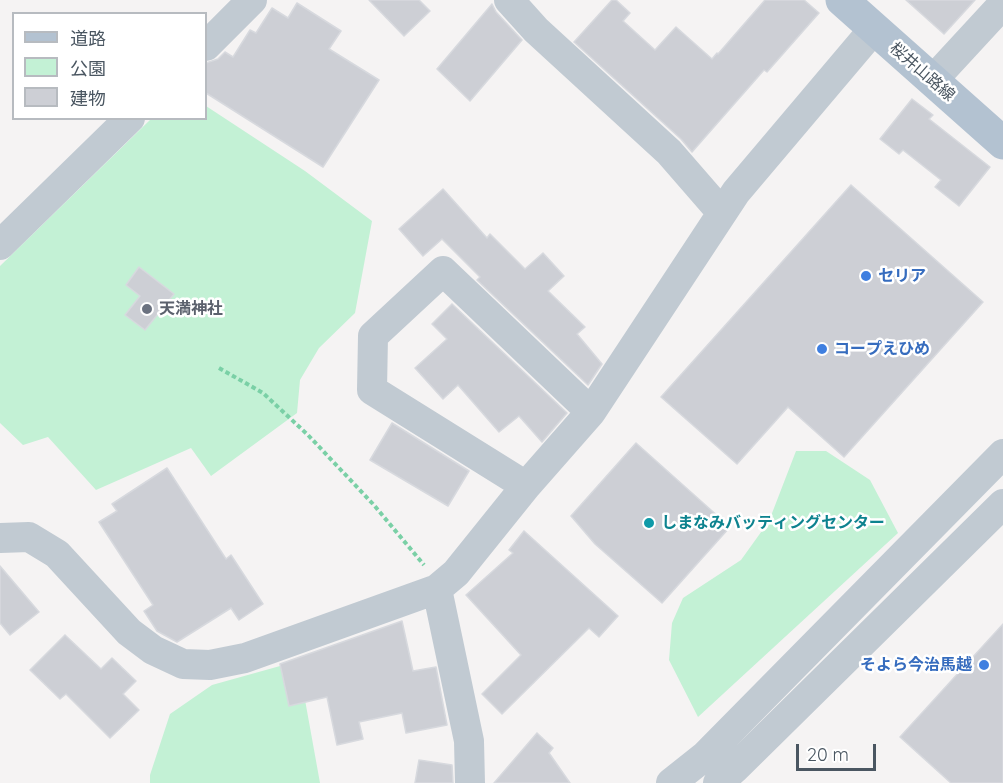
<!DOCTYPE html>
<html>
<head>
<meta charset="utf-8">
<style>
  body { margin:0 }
  #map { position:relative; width:1003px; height:783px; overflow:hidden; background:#f5f3f3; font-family:Quicksand,"Noto Sans JP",sans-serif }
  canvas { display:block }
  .legend { position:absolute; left:12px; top:12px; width:195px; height:108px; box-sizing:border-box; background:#fff; border:2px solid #b7bbc0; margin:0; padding:8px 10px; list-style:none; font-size:18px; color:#4a5661 }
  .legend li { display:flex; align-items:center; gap:12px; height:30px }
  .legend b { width:30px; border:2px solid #b7bbc0 }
  .scale { position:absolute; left:796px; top:744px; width:80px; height:27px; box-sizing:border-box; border:3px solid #4a5661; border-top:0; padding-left:8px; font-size:18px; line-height:21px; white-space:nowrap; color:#4a5661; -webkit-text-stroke:4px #fff; paint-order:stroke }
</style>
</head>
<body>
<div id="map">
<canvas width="1003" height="783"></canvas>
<ul class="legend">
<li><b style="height:8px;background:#b3c2d1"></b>道路</li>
<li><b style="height:16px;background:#c3f1d5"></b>公園</li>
<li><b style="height:16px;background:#cdcfd5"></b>建物</li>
</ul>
<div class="scale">20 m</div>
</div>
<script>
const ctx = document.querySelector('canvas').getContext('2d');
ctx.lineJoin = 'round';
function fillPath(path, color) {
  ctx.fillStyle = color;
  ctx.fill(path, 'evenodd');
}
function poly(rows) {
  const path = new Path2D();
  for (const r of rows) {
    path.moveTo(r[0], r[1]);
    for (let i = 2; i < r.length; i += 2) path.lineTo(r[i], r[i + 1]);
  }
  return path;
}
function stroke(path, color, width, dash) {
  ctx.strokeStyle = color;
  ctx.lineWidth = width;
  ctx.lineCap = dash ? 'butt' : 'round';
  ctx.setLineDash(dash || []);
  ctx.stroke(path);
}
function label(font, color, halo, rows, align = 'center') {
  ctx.font = font + ' Quicksand,"Noto Sans JP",sans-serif';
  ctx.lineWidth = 5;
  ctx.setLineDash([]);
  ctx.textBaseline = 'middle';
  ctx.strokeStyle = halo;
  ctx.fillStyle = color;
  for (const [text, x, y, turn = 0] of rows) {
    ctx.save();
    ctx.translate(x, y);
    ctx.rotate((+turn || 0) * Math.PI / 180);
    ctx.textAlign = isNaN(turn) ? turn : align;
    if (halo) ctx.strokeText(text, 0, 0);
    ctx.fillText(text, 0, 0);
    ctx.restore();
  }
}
fillPath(poly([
  [206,106,305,171,372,221,355,313,319,348,300,380,297,413,211,476,191,448,96,490,48,437,23,445,0,423,0,266,151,119,206,118],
  [796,451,826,451,870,480,898,533,698,717,669,660,672,623,683,598,741,560,769,521],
  [298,661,320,783,150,783,150,775,170,714,212,685]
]), '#c3f1d5');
const building = poly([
  [369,0,419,0,430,11,404,36,369,0],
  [612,0,616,0,630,13,623,21,655,50,676,27,712,59,717,53,718,54,765,0,804,0,819,13,767,72,764,70,692,152,681,139,574,42,612,0],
  [906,0,975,0,944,34,906,0],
  [297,3,341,31,329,49,379,80,323,167,206,93,206,63,218,59,225,52,233,57,250,30,256,33,272,8,288,18,297,3],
  [492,4,496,12,522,40,470,101,437,69,492,4],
  [912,99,933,115,929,119,990,167,959,206,935,187,941,180,903,150,899,154,880,139,912,99],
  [851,185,983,302,844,457,788,407,737,464,661,397,851,185],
  [443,189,487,238,490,234,525,269,543,253,564,276,548,291,585,327,577,334,602,364,588,385,477,280,480,277,442,239,423,256,399,229,443,189],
  [139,267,174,294,145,330,125,315,140,296,126,285,139,267],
  [452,304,567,413,542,442,519,416,499,432,458,385,443,399,415,368,447,339,432,324,452,304],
  [392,423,469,471,448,506,370,460,392,423],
  [636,443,730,527,662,603,595,544,571,516,636,443],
  [167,468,226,559,231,555,263,604,239,620,231,608,177,642,157,631,144,611,153,605,99,522,117,511,112,504,167,468],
  [524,531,618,616,599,637,589,628,502,714,482,694,521,655,466,595,513,553,509,550,524,531],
  [0,566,39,612,10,635,0,623,0,566],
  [402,621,413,671,436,667,447,725,406,733,402,713,359,722,363,739,337,745,327,697,289,706,280,664,402,621],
  [1003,624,1003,783,951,783,900,737,1003,624],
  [65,635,101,669,112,658,136,681,123,694,139,710,110,738,66,694,60,699,30,670,65,635],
  [537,733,553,748,549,753,570,783,494,783,537,733],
  [419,760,452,765,453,783,415,783,419,760]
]);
fillPath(building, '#cdcfd5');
stroke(building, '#d7d9de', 1.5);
stroke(poly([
  [219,368,263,393,308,435,373,504,424,565]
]), '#7ad0a6', 4, [4.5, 3]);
stroke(poly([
  [509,0,536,30,669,152,722,213],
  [206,46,252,0],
  [932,81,1003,4],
  [0,245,130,118],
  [526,486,372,390,373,336,443,271,591,412],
  [0,538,29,537,57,554,129,632,153,650,183,664,210,665,245,658,437,589,456,573,526,486,591,412,736,192,873,30],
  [437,589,469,741,470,783],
  [671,783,705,756,1003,454],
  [718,783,734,769,1003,504]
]), '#c1cad2', 30);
stroke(poly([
  [842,0,1003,143]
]), '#b3c2d1', 33);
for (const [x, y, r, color] of [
  [866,276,6,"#3f7fe0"],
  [147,309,6,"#6b7280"],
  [822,349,6,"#3f7fe0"],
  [649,523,6,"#0f9aa8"],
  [984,665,6,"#3f7fe0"]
]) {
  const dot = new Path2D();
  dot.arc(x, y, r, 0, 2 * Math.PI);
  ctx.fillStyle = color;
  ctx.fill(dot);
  stroke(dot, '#fff', 2);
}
label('16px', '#4a5661', '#fff', [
  ["桜井山路線",922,72,41]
]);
label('bold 16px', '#366cbe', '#fff', [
  ["セリア",878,276],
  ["コープえひめ",834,349],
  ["そよら今治馬越",972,665,"right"]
], 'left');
label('bold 16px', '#5b616d', '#fff', [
  ["天満神社",159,309]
], 'left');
label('bold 16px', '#0d838f', '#fff', [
  ["しまなみバッティングセンター",661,523]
], 'left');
</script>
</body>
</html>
